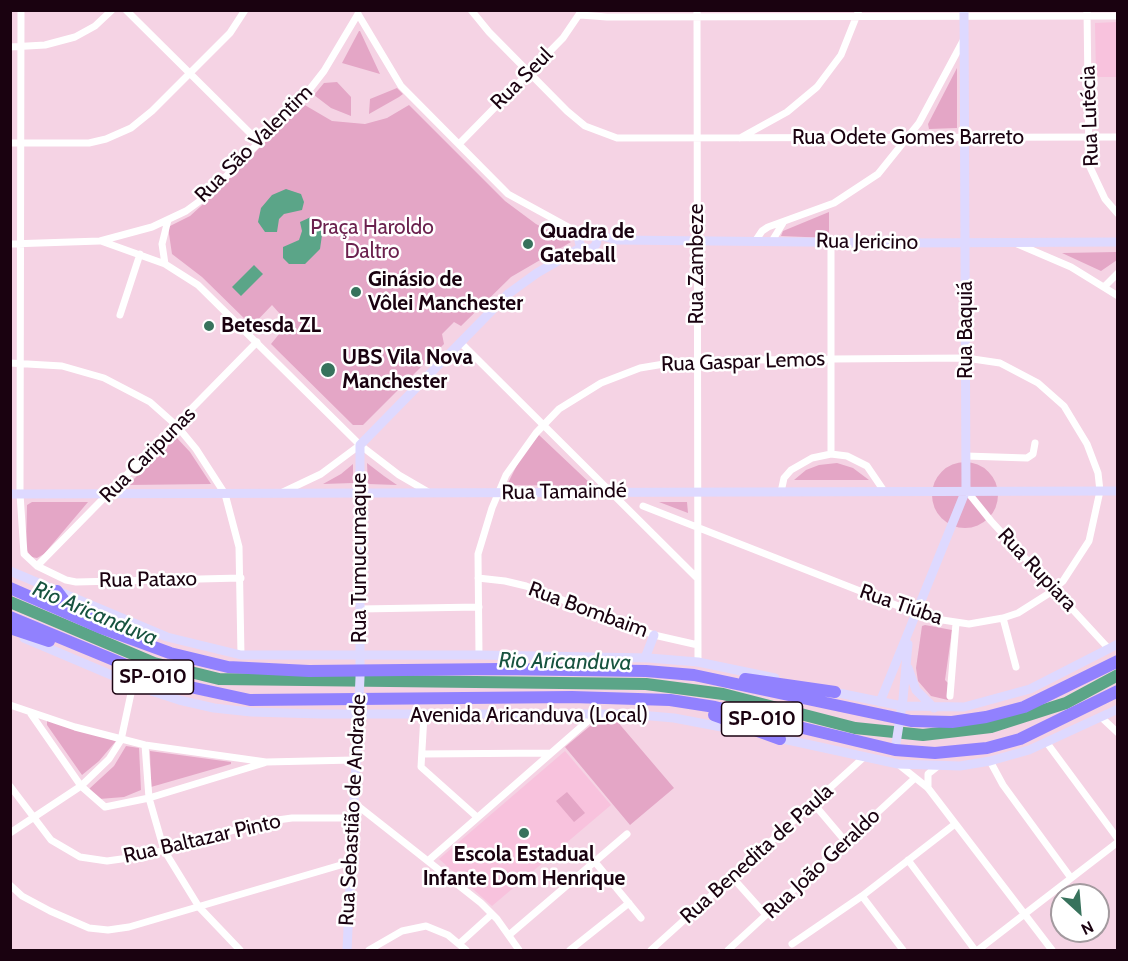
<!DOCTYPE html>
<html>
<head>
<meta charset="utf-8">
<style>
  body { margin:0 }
  #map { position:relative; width:1128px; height:961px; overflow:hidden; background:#f5d3e4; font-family:Cabin,sans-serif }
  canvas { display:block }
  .frame { position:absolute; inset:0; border:12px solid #1a0210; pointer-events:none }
  .north { position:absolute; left:1050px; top:883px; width:60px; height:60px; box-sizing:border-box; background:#fff; border:2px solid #a39a9f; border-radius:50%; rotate:154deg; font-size:16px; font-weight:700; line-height:24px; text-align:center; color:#1a0210 }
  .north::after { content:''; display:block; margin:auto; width:21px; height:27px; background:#37725c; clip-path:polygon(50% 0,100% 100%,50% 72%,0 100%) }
</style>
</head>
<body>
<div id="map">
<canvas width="1128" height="961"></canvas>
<div class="frame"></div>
<div class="north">N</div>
</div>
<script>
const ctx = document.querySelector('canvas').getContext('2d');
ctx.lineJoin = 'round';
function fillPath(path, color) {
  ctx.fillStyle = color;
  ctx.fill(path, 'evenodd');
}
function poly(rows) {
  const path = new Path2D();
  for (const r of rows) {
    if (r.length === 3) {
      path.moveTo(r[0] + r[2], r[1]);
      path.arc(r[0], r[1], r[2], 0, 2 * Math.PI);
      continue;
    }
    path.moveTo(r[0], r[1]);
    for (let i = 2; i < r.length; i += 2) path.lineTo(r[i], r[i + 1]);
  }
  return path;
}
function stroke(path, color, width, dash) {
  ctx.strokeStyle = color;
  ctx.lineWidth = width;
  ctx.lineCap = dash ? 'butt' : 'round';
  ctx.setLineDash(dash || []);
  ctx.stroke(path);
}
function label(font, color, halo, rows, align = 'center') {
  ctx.font = font + ' Cabin,sans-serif';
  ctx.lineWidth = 5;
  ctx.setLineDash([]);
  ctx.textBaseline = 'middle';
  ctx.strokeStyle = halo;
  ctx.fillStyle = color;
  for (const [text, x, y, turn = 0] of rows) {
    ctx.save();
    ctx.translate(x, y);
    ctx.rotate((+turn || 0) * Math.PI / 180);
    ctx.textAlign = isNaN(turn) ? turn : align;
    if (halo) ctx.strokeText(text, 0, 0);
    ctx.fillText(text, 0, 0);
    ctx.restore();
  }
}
fillPath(poly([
  [1117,22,1117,77,1096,77,1095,23],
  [565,751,611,805,492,906,439,859]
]), '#f8c2dd');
fillPath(poly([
  [359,31,360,31,380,74,342,63],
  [957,68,957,128,929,129,928,124],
  [337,82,351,97,351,116,331,108,314,95,324,83],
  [397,88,403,94,399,97,369,114,370,99],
  [303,104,332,121,365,124,387,118,409,105,505,201,536,224,571,242,511,277,461,326,454,322,442,334,444,344,363,425,353,425,271,344,288,323,272,305,252,326,202,277,172,254,168,227,190,216,211,197],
  [829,212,829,238,781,236,783,231],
  [1117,252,1117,260,1101,271,1062,253],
  [539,435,593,486,507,485,520,459],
  [176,437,190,452,211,484,128,485],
  [965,495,33],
  [367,463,384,476,397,485,368,484],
  [837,463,853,468,869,480,794,480,806,470,819,465],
  [353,464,353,483,323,484,341,474],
  [32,502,88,502,44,554,37,558,31,557,26,549,27,505],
  [659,502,687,502,688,513],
  [925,625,952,630,945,680,949,684,948,700,931,696,918,681,916,668,922,626],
  [616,720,674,788,630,825,565,747,596,721],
  [47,721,50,721,116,741,99,761,82,775,47,725],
  [126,746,139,748,141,790,124,797,99,799,89,789,114,766],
  [150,751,231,762,231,764,151,787],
  [567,792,585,813,574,822,556,801]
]), '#e4a6c6');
fillPath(poly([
  [286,189,301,194,304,202,302,210,284,214,279,219,277,232,265,232,258,222,261,208,272,195],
  [311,217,319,221,323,228,320,249,305,264,289,264,283,258,283,247,299,240,302,231,300,222],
  [254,265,263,274,241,296,232,287]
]), '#5ba588');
stroke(poly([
  [10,602,154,663,219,679,646,684,723,694,855,728,923,735,991,727,1066,703,1118,675]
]), '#5ba588', 12);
stroke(poly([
  [21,10,20,494,24,554,37,566,66,580,76,582,241,578],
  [126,10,259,142],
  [471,10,489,32,567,111,585,126,617,138,1118,137],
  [697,10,698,662],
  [1087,10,1089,165,1105,199,1118,214],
  [358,14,401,86,508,194,581,234],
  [580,15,607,17,1118,16],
  [10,47,45,45,75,37,95,26,112,10],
  [740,138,787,112,817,87,841,55,859,10],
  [10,143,89,143,106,139,131,128,152,111,230,33,245,10],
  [459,144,563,38,580,13],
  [756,240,762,231,768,227,834,203,878,174,919,123,964,39],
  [101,241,165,264,198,285,360,445,399,475,430,493],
  [772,241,783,223],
  [831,242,831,454],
  [1015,243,1071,267,1118,296],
  [10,244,100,241,152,227,186,211,208,195,306,94,324,71,358,14],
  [165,264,162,244,168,220],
  [1105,286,1118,273],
  [120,315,140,254],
  [461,343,697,578],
  [10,363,62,366,104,378,150,402,177,426,196,449,225,494,239,547,241,655],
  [966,456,1027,458,1033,454,1035,443],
  [966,490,991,521,1109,649],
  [283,492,321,474,360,445],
  [781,492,784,478,791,470,812,458,831,454,847,456,867,466,884,491],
  [37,566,257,342],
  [478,578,505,581,526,586,654,635,698,645],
  [360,609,479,607],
  [1003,618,1016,667],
  [479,655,478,554,492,508,506,475,536,433,559,409,601,383,640,368,682,361,832,359,966,358,1000,363,1038,383,1064,406,1087,444,1098,473,1100,491,1089,541,1063,581,1048,594,1018,613,1003,618,969,624,929,618,643,506],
  [950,696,956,623],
  [10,705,75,727,145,745,266,762,354,760],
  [31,714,81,786,105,807,149,798,264,763],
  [424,715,421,767,477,817],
  [1102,718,1118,733],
  [1047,743,1118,839],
  [145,745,149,798,164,850,199,907,240,950],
  [422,754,550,753],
  [990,761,1003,785,1071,878],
  [898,764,928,788,1052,950],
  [10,786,51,840,80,857,107,861,143,856,263,822,292,818,353,818],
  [928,788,928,774,938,766],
  [353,802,481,903,497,919,519,950],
  [813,803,846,842],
  [10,833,81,786,109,759,121,740,133,684],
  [429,860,597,713],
  [908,860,975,950],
  [595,862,641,918],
  [732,877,766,915],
  [10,885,22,896,50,911,89,928,108,930,129,927,351,862],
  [862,896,903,950],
  [509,935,627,834],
  [460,943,492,914],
  [792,944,862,896,955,824],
  [369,950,402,931,426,926,448,935,466,950],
  [570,950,629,903],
  [651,950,863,758],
  [728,950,915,778],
  [978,950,1118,842]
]), '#fff', 7);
stroke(poly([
  [588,240,9],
  [595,234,617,240,900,243,1118,242],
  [10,494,1118,491],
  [10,571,167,637,241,655,479,655,649,658,698,662,775,678],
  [24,638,142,688,179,700,214,708,251,712,321,714,628,714,674,718,748,732],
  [645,658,654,635],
  [908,668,916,690,934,708],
  [829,691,902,706,964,707,1030,689,1118,644],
  [880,702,966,490,964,10],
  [774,737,898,764,960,766,990,761,1029,750,1118,709],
  [895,750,903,699,908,644],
  [347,950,360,678,360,445,508,294,537,273,582,247]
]), '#ded9ff', 9);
stroke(poly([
  [10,588,99,627,170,653,228,667,309,671,499,669,646,671,694,675,911,721,952,722,986,717,1024,707,1118,661],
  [57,591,66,603,93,616],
  [10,617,167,682,250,700,572,697,670,700,715,707,895,750,935,753,987,748,1020,739,1118,691],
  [10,628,49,641],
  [745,679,835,692],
  [714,715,780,739]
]), '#9181fe', 12);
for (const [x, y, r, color] of [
  [528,244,6,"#37725c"],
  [356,292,6,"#37725c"],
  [209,326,6,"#37725c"],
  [328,370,8,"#37725c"],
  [524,833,6,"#37725c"]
]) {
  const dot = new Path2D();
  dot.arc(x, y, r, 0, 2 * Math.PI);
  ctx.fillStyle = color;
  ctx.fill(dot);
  stroke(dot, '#fff', 2);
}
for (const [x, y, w] of [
  [153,677,81],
  [762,719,81]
]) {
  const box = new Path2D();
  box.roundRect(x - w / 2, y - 17, w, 34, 4.5);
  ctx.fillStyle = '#fff';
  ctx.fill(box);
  stroke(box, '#1a0210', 1.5);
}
label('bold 20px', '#1a0210', null, [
  ["SP-010",153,677],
  ["SP-010",762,719]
]);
label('21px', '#1a0210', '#fff', [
  ["Rua Seul",522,79,-45],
  ["Rua Lutécia",1090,116,-92],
  ["Rua Odete Gomes Barreto",908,138],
  ["Rua São Valentim",254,144,-45],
  ["Rua Jericino",867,242,1],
  ["Rua Zambeze",697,264,-90],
  ["Rua Baquiá",966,330,-90],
  ["Rua Gaspar Lemos",743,362,-2],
  ["Rua Caripunas",148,455,-45],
  ["Rua Tamaindé",564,492,-1],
  ["Rua Tumucumaque",360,558,-90],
  ["Rua Rupiara",1037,570,47],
  ["Rua Pataxo",148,580,-1],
  ["Rua Tiúba",901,605,19],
  ["Rua Bombaim",588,610,20],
  ["Avenida Aricanduva (Local)",529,716],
  ["Rua Sebastião de Andrade",353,810,-87],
  ["Rua Baltazar Pinto",202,839,-13],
  ["Rua Benedita de Paula",757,854,-42],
  ["Rua João Geraldo",822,864,-43]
]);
label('21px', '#6b214e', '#fff', [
  ["Praça Haroldo",372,228],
  ["Daltro",372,252]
]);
label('bold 21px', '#1a0210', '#fff', [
  ["Quadra de",540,232],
  ["Gateball",540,256],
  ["Ginásio de",368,280],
  ["Vôlei Manchester",368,304],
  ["Betesda ZL",221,326],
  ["UBS Vila Nova",342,358],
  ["Manchester",342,382],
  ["Escola Estadual",524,855,"center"],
  ["Infante Dom Henrique",524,879,"center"]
], 'left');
label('italic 22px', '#17533f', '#fff', [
  ["Rio Aricanduva",95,614,23],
  ["Rio Aricanduva",565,662,1]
]);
</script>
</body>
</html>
